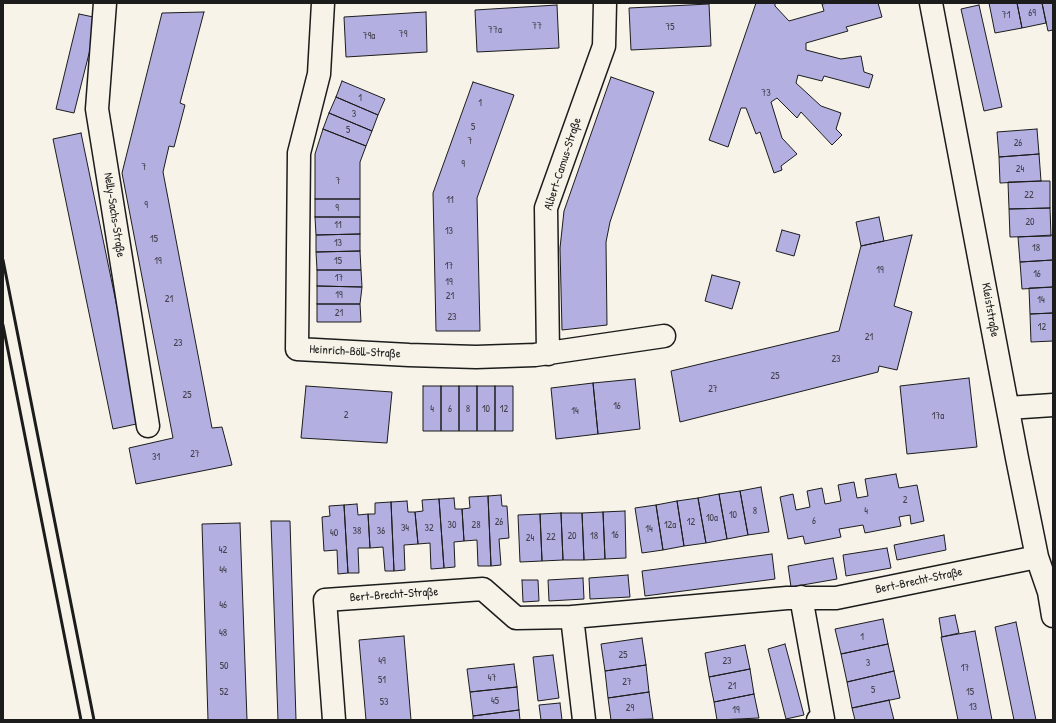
<!DOCTYPE html>
<html>
<head>
<meta charset="utf-8">
<style>
  body { margin:0 }
  #map { position:relative; width:1056px; height:723px; overflow:hidden; background:#f7f3e8; font-family:"Patrick Hand",sans-serif }
  canvas { display:block }
  .frame { position:absolute; inset:0; border:4px solid #1c1c1c; pointer-events:none }
</style>
</head>
<body>
<div id="map">
<canvas width="1056" height="723"></canvas>
<div class="frame"></div>
</div>
<script>
const ctx = document.querySelector('canvas').getContext('2d');
ctx.lineJoin = 'round';
function fillPath(path, color) {
  ctx.fillStyle = color;
  ctx.fill(path, 'evenodd');
}
function poly(rows) {
  const path = new Path2D();
  for (const r of rows) {
    path.moveTo(r[0], r[1]);
    for (let i = 2; i < r.length; i += 2) path.lineTo(r[i], r[i + 1]);
  }
  return path;
}
function stroke(path, color, width, dash) {
  ctx.strokeStyle = color;
  ctx.lineWidth = width;
  ctx.lineCap = dash ? 'butt' : 'round';
  ctx.setLineDash(dash || []);
  ctx.stroke(path);
}
function label(font, color, halo, rows, align = 'center') {
  ctx.font = font + ' "Patrick Hand",sans-serif';
  ctx.lineWidth = 3;
  ctx.setLineDash([]);
  ctx.textBaseline = 'middle';
  ctx.strokeStyle = halo;
  ctx.fillStyle = color;
  for (const [text, x, y, turn = 0] of rows) {
    ctx.save();
    ctx.translate(x, y);
    ctx.rotate((+turn || 0) * Math.PI / 180);
    ctx.textAlign = isNaN(turn) ? turn : align;
    if (halo) ctx.strokeText(text, 0, 0);
    ctx.fillText(text, 0, 0);
    ctx.restore();
  }
}
const building = poly([
  [756,3,775,3,775,6,789,21,824,11,822,4,829,3,878,3,882,17,846,27,848,31,806,43,806,50,841,59,861,56,864,72,873,75,869,88,824,76,822,81,798,75,796,83,821,106,841,113,836,129,842,135,832,145,801,112,797,118,777,98,771,102,782,138,797,154,781,166,782,170,774,173,760,132,756,134,746,108,741,108,728,147,709,140,756,3],
  [989,3,1017,3,1022,28,995,33,989,3],
  [1017,3,1042,3,1046,23,1022,28,1017,3],
  [1042,3,1053,3,1053,30,1048,31,1042,3],
  [709,4,711,46,631,50,629,8,709,4],
  [557,5,559,48,477,52,475,10,557,5],
  [979,5,1002,107,984,111,961,9,979,5],
  [204,12,180,103,185,105,174,147,169,146,163,172,212,428,222,427,232,465,136,484,129,448,173,438,122,173,162,13,204,12],
  [426,12,427,52,346,57,344,17,426,12],
  [79,14,98,18,74,113,56,109,79,14],
  [611,77,654,92,610,222,606,242,607,325,562,330,560,248,564,211,611,77],
  [342,81,385,99,378,115,336,97,342,81],
  [473,82,514,95,477,198,480,331,436,331,433,193,473,82],
  [336,97,378,115,372,131,329,113,336,97],
  [329,113,372,131,366,146,323,129,329,113],
  [323,129,366,146,360,162,360,199,315,199,315,154,323,129],
  [1037,129,1039,154,999,157,997,132,1037,129],
  [81,133,141,423,113,429,53,139,81,133],
  [1039,154,1041,181,1000,183,999,157,1039,154],
  [1041,181,1050,181,1050,208,1009,209,1008,182,1041,181],
  [315,199,360,199,360,217,315,217,315,199],
  [1050,208,1051,236,1010,237,1009,209,1050,208],
  [315,217,360,217,360,234,316,235,315,217],
  [879,217,884,241,861,246,856,222,879,217],
  [782,230,800,235,794,256,776,251,782,230],
  [360,234,360,251,316,252,316,235,360,234],
  [912,235,894,306,912,312,897,370,879,366,878,372,680,422,671,371,839,331,861,246,912,235],
  [1053,235,1053,260,1020,262,1018,237,1053,235],
  [360,251,361,270,317,270,316,252,360,251],
  [1053,260,1053,287,1022,289,1020,262,1053,260],
  [317,270,361,270,362,287,317,286,317,270],
  [712,275,740,282,732,309,705,301,712,275],
  [317,286,362,287,360,304,317,304,317,286],
  [1053,287,1053,313,1030,314,1029,288,1053,287],
  [317,304,360,304,361,322,317,322,317,304],
  [1053,313,1053,341,1031,342,1030,314,1053,313],
  [969,378,977,447,907,454,900,386,969,378],
  [635,379,640,429,598,434,593,383,635,379],
  [593,383,598,434,556,439,551,388,593,383],
  [306,386,392,392,387,443,301,438,306,386],
  [423,386,441,386,441,431,423,431,423,386],
  [441,386,459,386,459,431,441,431,441,386],
  [459,386,477,386,477,431,459,431,459,386],
  [477,386,495,386,495,431,477,431,477,386],
  [495,386,513,386,513,431,495,431,495,386],
  [896,474,899,488,917,485,924,521,911,524,910,515,899,517,901,526,865,533,863,525,839,529,841,537,805,544,803,536,788,539,780,497,793,494,796,510,810,507,807,491,822,488,825,504,841,501,838,485,854,482,857,498,868,496,865,479,896,474],
  [761,487,769,532,748,535,740,491,761,487],
  [740,491,748,535,727,539,719,494,740,491],
  [719,494,727,539,706,543,698,498,719,494],
  [501,495,502,506,507,506,509,538,499,539,501,565,491,566,488,496,501,495],
  [488,496,491,566,478,566,477,540,464,541,462,509,470,508,469,497,488,496],
  [454,498,455,509,462,509,464,541,454,542,455,567,444,568,439,499,454,498],
  [698,498,706,543,684,546,677,501,698,498],
  [439,499,444,568,431,569,430,543,418,544,415,512,423,511,422,500,439,499],
  [407,501,408,512,415,512,418,544,404,545,405,570,394,571,391,502,407,501],
  [677,501,684,546,663,550,656,505,677,501],
  [391,502,394,571,385,571,383,547,370,548,368,514,375,514,375,503,391,502],
  [357,504,358,515,368,514,370,548,358,548,359,573,348,573,344,505,357,504],
  [344,505,348,573,338,574,337,550,324,551,322,517,330,516,329,506,344,505],
  [656,505,663,550,642,553,635,508,656,505],
  [625,511,626,558,605,559,603,512,625,511],
  [603,512,605,559,584,560,582,513,603,512],
  [561,513,582,513,584,560,563,560,561,513],
  [561,513,563,560,542,561,540,514,561,513],
  [540,514,542,561,520,562,518,515,540,514],
  [271,521,290,521,296,720,278,720,271,521],
  [240,523,247,720,208,720,202,524,240,523],
  [944,535,946,550,897,560,894,545,944,535],
  [887,548,891,568,846,576,843,555,887,548],
  [772,554,775,579,645,596,642,571,772,554],
  [833,558,837,579,791,587,788,566,833,558],
  [628,575,630,597,590,599,589,578,628,575],
  [583,578,584,599,549,601,548,580,583,578],
  [522,580,538,580,539,601,523,602,522,580],
  [955,615,959,633,942,637,939,618,955,615],
  [883,619,888,644,841,654,835,629,883,619],
  [1016,622,1036,720,1014,720,995,627,1016,622],
  [975,631,992,720,958,720,941,637,975,631],
  [404,636,411,720,366,720,359,640,404,636],
  [642,638,646,665,605,671,601,644,642,638],
  [785,644,804,715,786,719,768,649,785,644],
  [888,644,894,671,847,682,841,654,888,644],
  [745,645,750,669,709,677,705,653,745,645],
  [553,655,559,698,538,701,533,657,553,655],
  [514,664,517,687,470,692,467,669,514,664],
  [646,665,649,692,608,698,605,671,646,665],
  [750,669,754,694,714,702,709,677,750,669],
  [894,671,900,698,852,708,847,682,894,671],
  [517,687,519,710,473,716,470,692,517,687],
  [649,692,653,719,611,720,608,698,649,692],
  [754,694,759,718,717,720,714,702,754,694],
  [889,700,894,720,855,720,852,708,889,700],
  [560,703,562,720,541,720,539,705,560,703],
  [519,710,520,720,473,720,473,716,519,710]
]);
fillPath(building, '#b3afe1');
stroke(building, '#1c1c1c', 1);
const minor = poly([
  [105,3,97,109,148,426],
  [323,3,319,74,299,153,297,349,409,355,476,357,535,355,664,336],
  [931,3,1017,458,1037,557,1049,592,1053,616],
  [548,354,546,208,604,46,605,3],
  [1008,408,1053,405],
  [801,597,823,719,818,720],
  [572,617,584,720],
  [334,720,325,600,483,589,516,618,572,617,787,598,836,598,1037,557]
]);
stroke(minor, '#1c1c1c', 25);
stroke(minor, '#f7f3e8', 22);
stroke(poly([
  [3,260,94,720],
  [3,325,81,720]
]), '#1c1c1c', 3);
label('10px', '#42414d', null, [
  ["69",1032,13],
  ["71",1006,15],
  ["77",537,26],
  ["75",670,27],
  ["77a",495,30],
  ["79",403,34],
  ["79a",369,36],
  ["73",766,93],
  ["1",360,98],
  ["1",480,103],
  ["3",354,114],
  ["5",473,127],
  ["5",348,130],
  ["7",470,141],
  ["26",1018,143],
  ["9",463,164],
  ["7",144,167],
  ["24",1020,169],
  ["7",338,181],
  ["22",1029,195],
  ["11",450,200],
  ["9",146,205],
  ["9",337,208],
  ["20",1030,222],
  ["11",338,225],
  ["13",449,231],
  ["15",154,239],
  ["13",338,243],
  ["18",1036,248],
  ["19",158,261],
  ["15",338,261],
  ["17",449,266],
  ["19",880,270],
  ["16",1037,274],
  ["17",339,278],
  ["19",449,282],
  ["19",339,295],
  ["21",450,296],
  ["21",169,299],
  ["14",1041,300],
  ["21",339,313],
  ["23",452,317],
  ["12",1042,327],
  ["21",869,337],
  ["23",178,343],
  ["23",836,359],
  ["25",775,376],
  ["27",713,389],
  ["25",187,395],
  ["16",617,406],
  ["4",432,409],
  ["6",450,409],
  ["8",468,409],
  ["10",486,409],
  ["12",504,409],
  ["14",575,411],
  ["2",346,415],
  ["17a",938,416],
  ["27",195,454],
  ["31",156,457],
  ["2",905,500],
  ["8",755,511],
  ["4",866,511],
  ["10",733,515],
  ["10a",712,518],
  ["6",814,521],
  ["26",499,522],
  ["12",691,522],
  ["30",452,525],
  ["28",476,525],
  ["12a",670,525],
  ["34",405,528],
  ["32",429,528],
  ["14",649,529],
  ["38",357,531],
  ["36",381,531],
  ["40",334,533],
  ["16",615,535],
  ["20",572,536],
  ["18",594,536],
  ["22",551,537],
  ["24",530,538],
  ["42",223,550],
  ["44",223,570],
  ["46",223,605],
  ["48",223,633],
  ["1",862,637],
  ["25",623,655],
  ["49",382,661],
  ["23",727,661],
  ["3",868,663],
  ["50",224,666],
  ["17",965,668],
  ["47",492,678],
  ["51",382,680],
  ["27",627,682],
  ["21",732,686],
  ["5",873,690],
  ["52",224,692],
  ["15",970,692],
  ["45",495,701],
  ["53",384,702],
  ["13",973,707],
  ["29",630,708],
  ["19",736,710]
]);
label('12px', '#1c1c1c', '#f7f3e8', [
  ["Albert-Camus-Straße",563,164,-72],
  ["Nelly-Sachs-Straße",114,215,81],
  ["Kleiststraße",990,310,80],
  ["Heinrich-Böll-Straße",355,352,3],
  ["Bert-Brecht-Straße",919,581,-12],
  ["Bert-Brecht-Straße",394,595,-4]
]);
</script>
</body>
</html>
